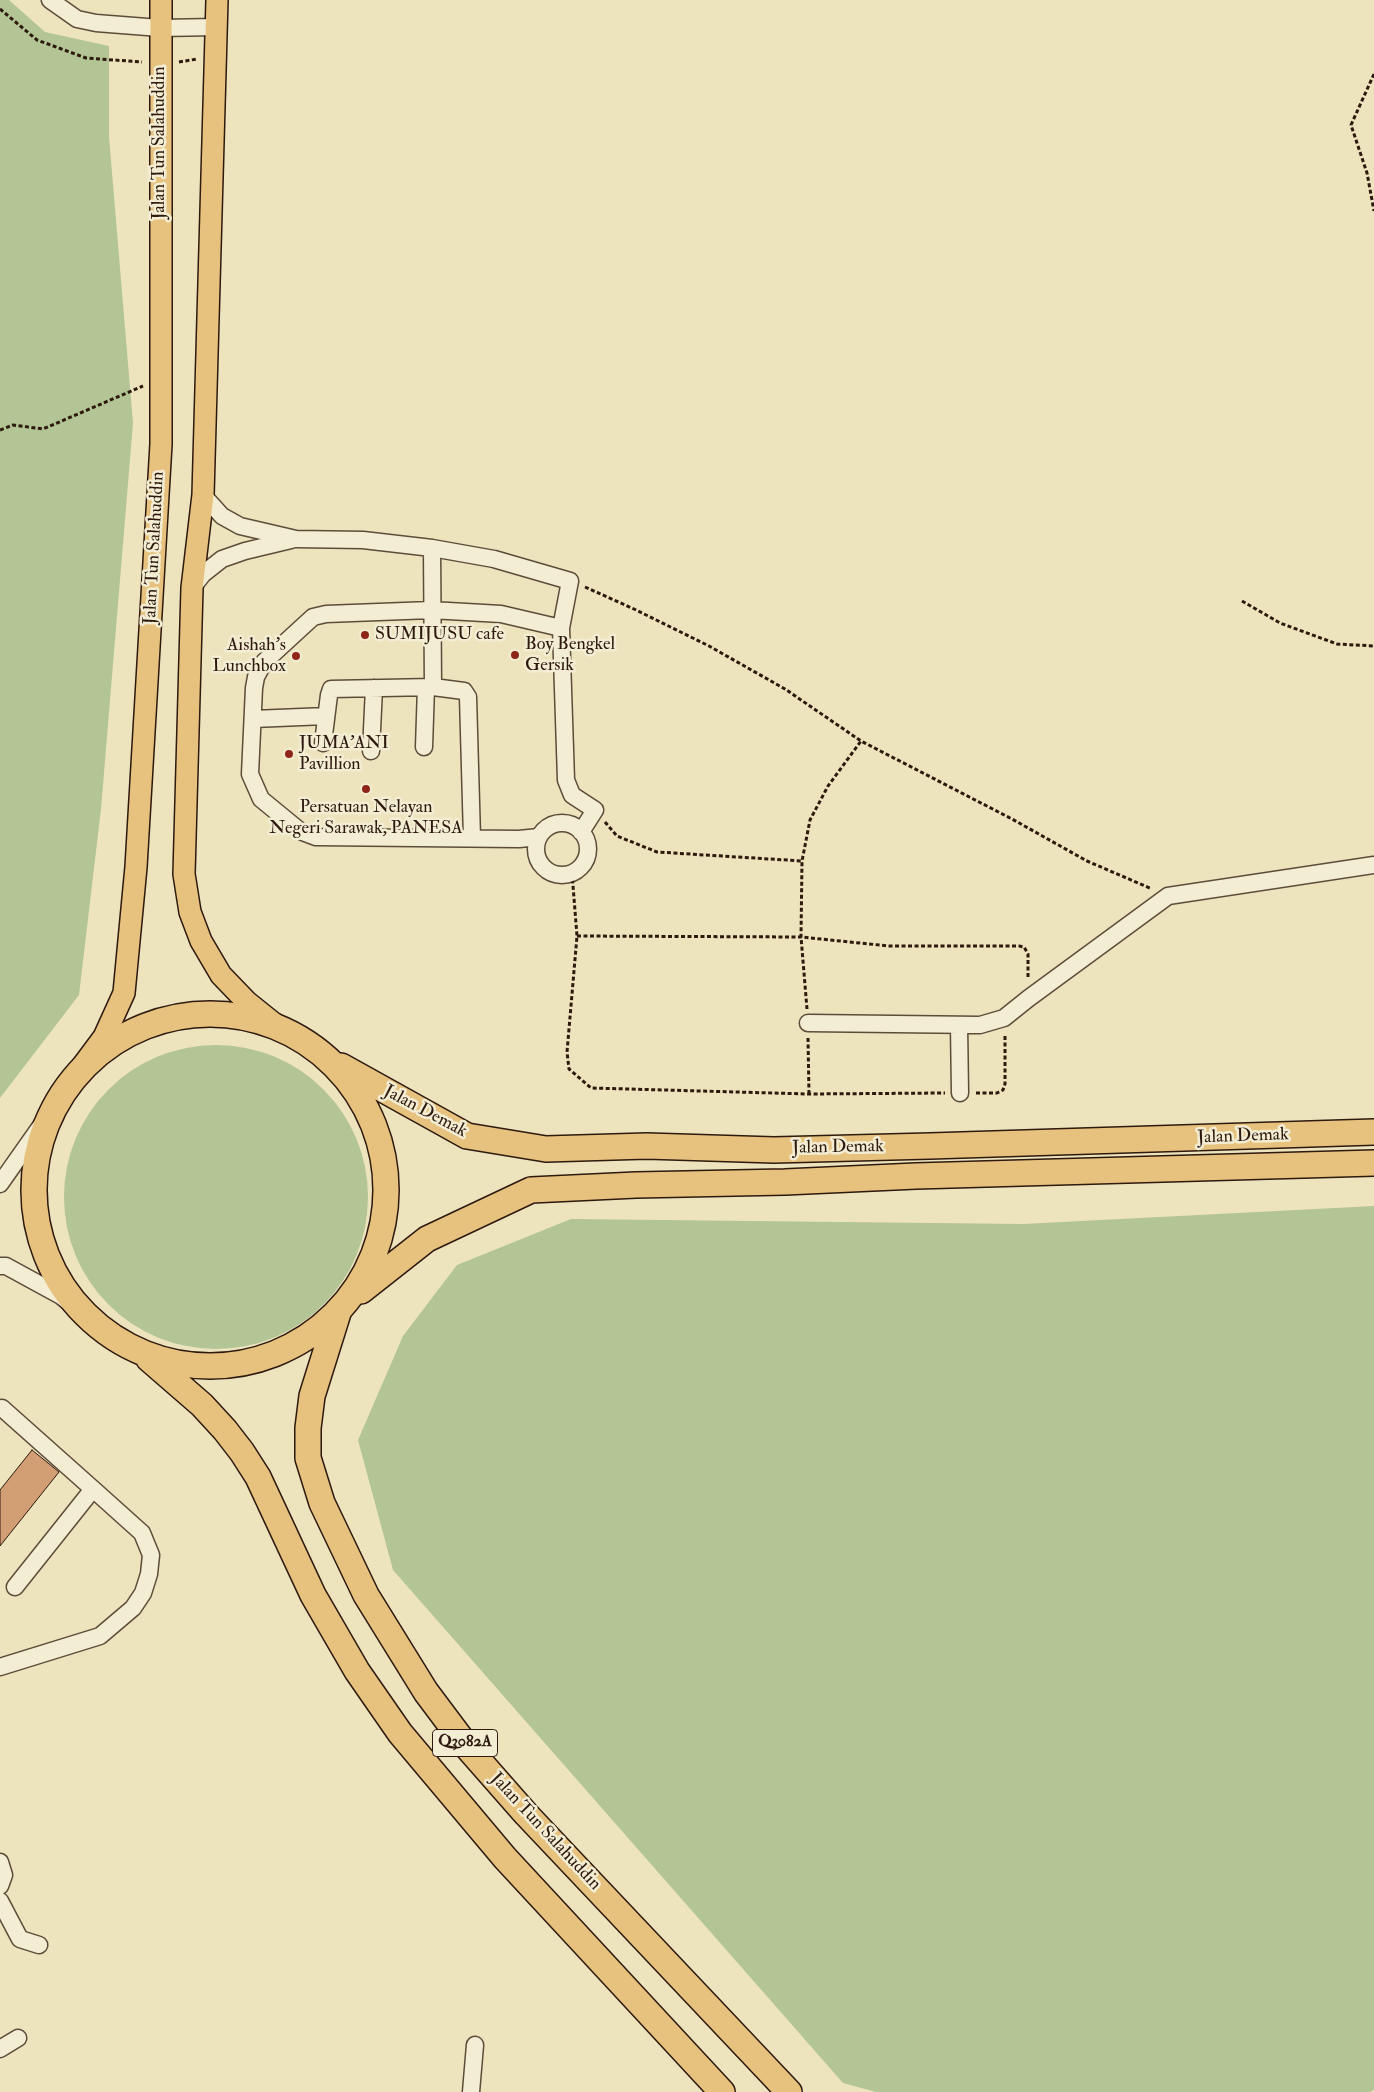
<!DOCTYPE html>
<html>
<head>
<meta charset="utf-8">
<style>
  body { margin:0 }
  canvas { display:block; background:#ede3bd }
</style>
</head>
<body>
<canvas width="1374" height="2092"></canvas>
<script>
const ctx = document.querySelector('canvas').getContext('2d');
ctx.lineJoin = 'round';
function fillPath(path, color) {
  ctx.fillStyle = color;
  ctx.fill(path, 'evenodd');
}
function poly(rows) {
  const path = new Path2D();
  for (const r of rows) {
    if (r.length === 3) {
      path.moveTo(r[0] + r[2], r[1]);
      path.arc(r[0], r[1], r[2], 0, 2 * Math.PI);
      continue;
    }
    path.moveTo(r[0], r[1]);
    for (let i = 2; i < r.length; i += 2) path.lineTo(r[i], r[i + 1]);
  }
  return path;
}
function stroke(path, color, width, dash) {
  ctx.strokeStyle = color;
  ctx.lineWidth = width;
  ctx.lineCap = dash ? 'butt' : 'round';
  ctx.setLineDash(dash || []);
  ctx.stroke(path);
}
function label(font, color, halo, rows, align = 'center') {
  ctx.font = font + ' "IM FELL Double Pica",serif';
  ctx.lineWidth = 5;
  ctx.setLineDash([]);
  ctx.textBaseline = 'middle';
  ctx.strokeStyle = halo;
  ctx.fillStyle = color;
  for (const [text, x, y, turn = 0] of rows) {
    ctx.save();
    ctx.translate(x, y);
    ctx.rotate((+turn || 0) * Math.PI / 180);
    ctx.textAlign = isNaN(turn) ? turn : align;
    if (halo) ctx.strokeText(text, 0, 0);
    ctx.fillText(text, 0, 0);
    ctx.restore();
  }
}
fillPath(poly([
  [0,0,9,0,45,32,109,46,109,137,133,423,101,809,79,995,0,1098],
  [216,1197,152],
  [1374,1206,1374,2090,1370,2092,876,2092,843,2083,393,1570,358,1440,403,1336,457,1265,571,1219,1023,1224]
]), '#b3c595');
const building = poly([
  [32,1450,59,1472,0,1546,0,1490,32,1450]
]);
fillPath(building, '#d29e74');
stroke(building, '#2d190e', 1);
const minor = poly([
  [50,0,77,19,96,23,160,28,217,27],
  [203,495,222,516,240,526,296,539,363,540,432,548,494,559,570,581,561,628,566,780,572,795,595,810,581,832],
  [432,548,433,687],
  [192,588,203,574,222,559,245,551,291,540],
  [253,719,326,716],
  [323,743,329,695,331,689,433,687,464,691,468,697,472,838],
  [424,747,426,687],
  [371,751,374,688],
  [562,849,26],
  [539,837,519,839,316,837,300,831,261,799,250,774,254,688,256,677,264,662,313,617,326,614,431,610,501,614,561,628],
  [808,1023,980,1025,1004,1018,1029,998,1168,896,1374,865],
  [959,1025,960,1093],
  [0,1184,57,1103],
  [0,1266,6,1266,61,1296,101,1328],
  [2,1408,93,1489,15,1587],
  [0,1667,100,1636,133,1608,143,1593,149,1574,151,1555,142,1533,93,1489],
  [0,1862,4,1875,0,1886],
  [0,1901,20,1939,39,1945],
  [0,2049,18,2038],
  [471,2092,475,2045]
]);
const major = poly([
  [217,0,203,495,192,588,184,874,190,912,201,941,221,975,247,1002,282,1030],
  [72,1080,104,1037,124,993,136,867,161,444,161,0]
]);
const highway = poly([
  [210,1190,176],
  [341,1066,467,1136,546,1149,647,1146,774,1150,930,1146,1374,1132],
  [361,1291,427,1239,531,1190,636,1185,785,1182,916,1176,1374,1163],
  [338,1313,312,1396,308,1428,308,1458,322,1503,366,1595,426,1692,468,1748,526,1814,789,2092],
  [149,1359,202,1405,225,1430,242,1452,258,1477,313,1595,357,1671,400,1733,505,1858,722,2092]
]);
stroke(minor, '#5d4c3a', 19);
stroke(major, '#2d190e', 24);
stroke(highway, '#2d190e', 28);
stroke(poly([
  [0,9,37,40,86,58,142,62],
  [179,62,197,59],
  [1374,74,1351,125,1367,173,1374,211],
  [0,430,13,425,43,429,143,386],
  [585,587,634,609,709,646,785,689,861,741,1012,819,1087,861,1152,889],
  [1242,601,1280,623,1337,644,1374,646],
  [605,822,617,836,657,852,802,861],
  [572,873,577,936,567,1052,569,1069,591,1088,809,1094,945,1093],
  [577,936,801,937,889,946,1019,946,1024,947,1028,954,1028,978],
  [807,1009,801,937,802,861,810,820,828,786,861,741],
  [808,1038,809,1094],
  [976,1093,997,1093,1003,1090,1005,1084,1005,1034]
]), '#2d190e', 3, [4, 2.5]);
stroke(minor, '#f3edd4', 16);
stroke(major, '#e6c27e', 21);
stroke(highway, '#e6c27e', 25);
for (const [x, y, r, color] of [
  [365,635,5,"#8f2418"],
  [515,655,5,"#8f2418"],
  [296,656,5,"#8f2418"],
  [289,754,5,"#8f2418"],
  [366,789,5,"#8f2418"]
]) {
  const dot = new Path2D();
  dot.arc(x, y, r, 0, 2 * Math.PI);
  ctx.fillStyle = color;
  ctx.fill(dot);
  stroke(dot, '#f3edd4', 2);
}
for (const [x, y, w] of [
  [465,1743,65]
]) {
  const box = new Path2D();
  box.roundRect(x - w / 2, y - 13.5, w, 27, 4);
  ctx.fillStyle = '#f3edd4';
  ctx.fill(box);
  stroke(box, '#2d190e', 1);
}
label('bold 16px', '#2d190e', null, [
  ["Q3082A",465,1743]
]);
label('18px', '#2d190e', '#f3edd4', [
  ["Jalan Tun Salahuddin",160,143,-90],
  ["Jalan Tun Salahuddin",155,548,-87],
  ["Jalan Demak",425,1112,28],
  ["Jalan Demak",1243,1137,-2],
  ["Jalan Demak",838,1148,-1],
  ["Jalan Tun Salahuddin",545,1832,47]
]);
label('18px', '#2d190e', '#f3edd4', [
  ["SUMIJUSU cafe",375,635],
  ["Boy Bengkel",525,645],
  ["Gersik",525,666],
  ["Aishah's",286,646,"right"],
  ["Lunchbox",286,667,"right"],
  ["JUMA'ANI",299,744],
  ["Pavillion",299,765],
  ["Persatuan Nelayan",366,808,"center"],
  ["Negeri Sarawak, PANESA",366,829,"center"]
], 'left');
</script>
</body>
</html>
